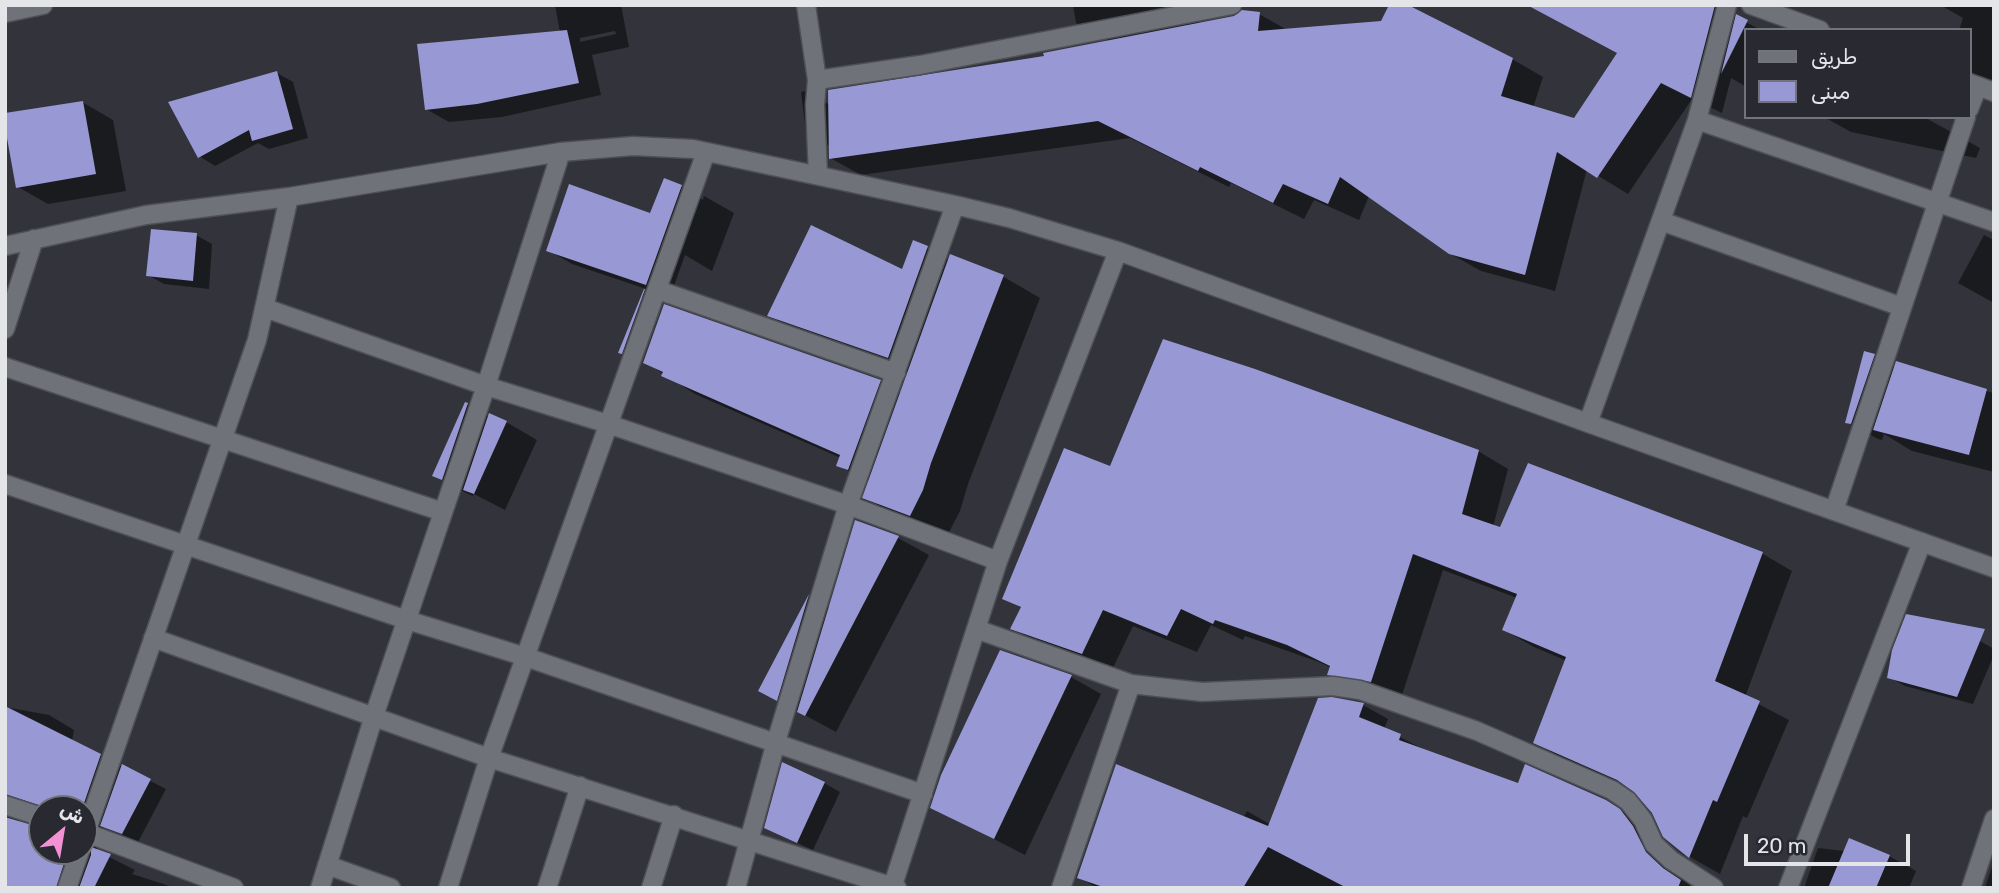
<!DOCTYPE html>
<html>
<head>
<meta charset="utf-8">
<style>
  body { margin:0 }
  #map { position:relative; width:1999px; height:893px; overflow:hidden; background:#32333b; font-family:Rubik,Vazirmatn,sans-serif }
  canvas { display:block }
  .frame { position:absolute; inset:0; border:7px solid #e3e5e9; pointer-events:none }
  .legend { position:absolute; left:1744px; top:28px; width:228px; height:91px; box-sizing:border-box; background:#282931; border:2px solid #73747b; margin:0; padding:9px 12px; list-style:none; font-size:21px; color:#e3e5e9 }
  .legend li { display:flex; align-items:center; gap:14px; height:35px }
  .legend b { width:35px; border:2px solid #73747b }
  .north { position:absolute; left:28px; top:795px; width:70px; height:70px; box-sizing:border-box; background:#282931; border:2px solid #73747b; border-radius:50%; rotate:30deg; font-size:19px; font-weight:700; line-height:28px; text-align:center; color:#e3e5e9 }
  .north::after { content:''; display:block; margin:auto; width:24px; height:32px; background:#f391d5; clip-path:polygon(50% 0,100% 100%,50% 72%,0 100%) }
  .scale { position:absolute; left:1744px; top:834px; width:166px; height:32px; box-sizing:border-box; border:4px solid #e3e5e9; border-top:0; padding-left:9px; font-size:21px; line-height:24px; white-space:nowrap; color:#e3e5e9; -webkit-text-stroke:5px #282931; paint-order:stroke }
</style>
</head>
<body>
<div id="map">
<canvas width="1999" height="893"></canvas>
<div class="frame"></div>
<ul class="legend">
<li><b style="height:9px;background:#70727a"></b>طريق</li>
<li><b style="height:19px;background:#9899d4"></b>مبنى</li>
</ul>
<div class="north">ش</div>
<div class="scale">20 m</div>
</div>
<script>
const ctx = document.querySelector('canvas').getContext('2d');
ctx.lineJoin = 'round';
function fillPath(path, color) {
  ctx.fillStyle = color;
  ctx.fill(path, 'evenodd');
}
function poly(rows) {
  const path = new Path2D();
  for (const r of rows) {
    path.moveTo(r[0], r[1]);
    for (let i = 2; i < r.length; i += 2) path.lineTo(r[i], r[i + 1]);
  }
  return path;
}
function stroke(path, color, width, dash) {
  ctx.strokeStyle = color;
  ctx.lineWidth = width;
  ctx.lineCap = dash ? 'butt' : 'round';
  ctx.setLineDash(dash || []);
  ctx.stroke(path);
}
fillPath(poly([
  [555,5,621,5,629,47,592,55,601,95,502,117,449,122,426,109,560,32],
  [615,31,616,34,580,42,580,38],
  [1073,5,1172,7,1202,24,1259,14,1289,31,1512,59,1543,77,1533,108,1575,120,1713,5,1761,30,1745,30,1745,86,1731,78,1722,113,1692,99,1628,194,1587,169,1555,291,1481,271,1449,253,1369,196,1359,220,1314,200,1304,219,1231,183,1229,187,1130,138,861,175,830,158,830,146,806,132,801,92,805,91,830,105,1110,42,1076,23],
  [1994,5,1994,84,1969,75,1969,30,1959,30,1963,18,1942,6],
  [277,73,293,82,308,138,269,149,258,143,215,166,199,156],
  [82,102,113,120,126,191,48,204,18,187],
  [1824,117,1924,117,1980,148,1976,158,1851,132],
  [681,187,703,200,704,196,734,213,712,271,685,255,670,297,572,264,548,250,651,215],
  [196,235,212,244,209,289,164,284,148,275],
  [1984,235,1994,240,1994,303,1958,283],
  [914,242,949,260,951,256,1004,277,1040,298,968,484,960,511,947,536,901,519,865,497,870,483,838,465,841,458,695,394,645,362,880,381,902,394,909,373,808,337,769,315,903,272],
  [646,292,660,300,638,362,620,352],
  [1874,356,1896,368,1994,393,1994,472,1912,451,1884,434,1882,440,1878,439,1847,422],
  [466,404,489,417,506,422,537,440,505,510,474,494,473,496,464,492,434,475],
  [1478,451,1508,469,1493,527,1501,529,1529,465,1763,554,1792,571,1745,697,1789,720,1747,818,1743,816,1720,874,1690,857,1665,836,1654,812,1636,790,1565,760,1535,742,1567,661,1534,647,1504,630,1517,598,1443,570,1401,698,1359,691,1329,674,1332,668,1319,662,1245,636,1243,640,1211,625,1197,652,1133,626,1112,670,1042,645,1012,628,1022,608,1004,598,1111,469],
  [857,522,898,538,929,555,836,732,760,691,810,596,830,608],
  [1980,641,1994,649,1994,655,1973,704,1905,686,1889,677],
  [1071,677,1101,694,1025,855,932,807],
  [1363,705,1388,719,1384,729,1425,750,1519,785,1606,802,1632,817,1671,869,1693,888,1680,888,1603,855,1591,888,1097,888,1079,877,1243,818,1247,811,1271,825],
  [5,707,49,715,74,730,72,741,166,789,138,842,104,826,97,843,97,851,135,870,132,874,176,888,5,888],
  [42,809,84,809,84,851,42,851,42,829,18,822,19,815],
  [824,783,840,792,813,850,782,836],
  [1818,848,1889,856,1916,871,1909,888,1804,888],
  [1994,861,1994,888,1985,888]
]), '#0007');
fillPath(poly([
  [1389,5,1408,5,1513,58,1501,96,1574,118,1617,53,1527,5,1715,5,1691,98,1661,83,1597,178,1557,152,1525,275,1449,254,1340,177,1328,204,1283,184,1273,203,1200,167,1198,171,1098,121,829,159,828,90,1044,56,1043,53,1234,16,1242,10,1260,12,1258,31,1381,21],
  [1736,14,1748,20,1721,74],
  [567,30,579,83,477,104,425,110,417,44],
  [277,71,293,129,252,141,249,130,198,158,168,102],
  [83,101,96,174,16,188,5,127,5,113],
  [664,178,682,185,646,285,546,251,569,184,650,213],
  [811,225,902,269,913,240,928,246,888,358,767,316],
  [151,229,197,233,193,281,146,276],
  [950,254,1004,275,931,463,923,490,910,516,862,498],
  [644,289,645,289,622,354,618,353],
  [664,304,881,380,848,470,836,466,840,455,661,376,663,372,643,363],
  [1163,339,1255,369,1479,450,1462,514,1500,527,1528,463,1763,552,1715,681,1760,701,1717,802,1713,800,1689,858,1663,837,1652,813,1634,792,1617,780,1533,743,1566,657,1502,630,1517,594,1413,554,1371,682,1327,675,1330,666,1287,645,1215,620,1213,624,1181,609,1167,636,1103,610,1082,654,1010,629,1021,607,1002,599,1064,448,1110,466],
  [1864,351,1875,354,1851,424,1845,423],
  [1896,361,1987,389,1969,455,1873,430],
  [465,402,468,403,442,480,432,476],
  [489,413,507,421,474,494,463,490],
  [855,520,899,536,805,716,797,712],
  [809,594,777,701,758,691],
  [1906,614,1985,629,1957,697,1887,678,1892,650],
  [1000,650,1072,675,994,839,930,808,941,775],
  [1332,697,1364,703,1359,717,1401,734,1399,740,1518,783,1525,764,1606,800,1620,809,1633,826,1646,852,1663,868,1681,880,1678,888,1347,888,1268,847,1243,888,1106,888,1077,878,1116,764,1268,826,1318,698],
  [5,706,101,754,82,809,50,809,5,794],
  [782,762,825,782,797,843,764,828],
  [122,764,151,779,122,834,100,826],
  [5,817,42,828,42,851,68,851,56,888,5,888],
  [1849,838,1890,855,1876,888,1828,888],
  [91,847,111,854,94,888,79,888,91,855]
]), '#9899d4');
const street = poly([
  [806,5,817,80],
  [1751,5,1820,30],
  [5,13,43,5],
  [1969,83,1994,92],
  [1969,109,1978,86],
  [1697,120,1994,222],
  [818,175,815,105,817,80,920,65,1232,5],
  [1661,221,1902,307],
  [5,246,146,215,289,197,561,152,633,146,693,149,955,205,1009,218,1118,251,1588,423,1994,568],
  [658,290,896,373],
  [265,308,486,386,608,424,848,505,998,561],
  [5,329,34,239],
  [5,367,443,512],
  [1588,423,1697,120,1727,5],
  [5,484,407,620,526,657,923,794],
  [1834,511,1966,117],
  [976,629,1131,684,1202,692,1333,686,1360,690,1477,731,1612,790,1628,801,1643,820,1654,844,1671,860,1714,888],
  [153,638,489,758,897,888],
  [5,805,42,817],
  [84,832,234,888],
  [84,838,257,340,289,197],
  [327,865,391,888],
  [67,888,80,851],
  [320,888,374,716,486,386,561,152],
  [448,888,489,758,706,152],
  [547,888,580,786],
  [651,888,674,815],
  [736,888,776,742,848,505,955,205],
  [892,888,998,561,1118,251],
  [1061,888,1131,684],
  [1788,888,1922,542],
  [1971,888,1994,819]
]);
stroke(street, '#4e5056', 21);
stroke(street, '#70727a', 18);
</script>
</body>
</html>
